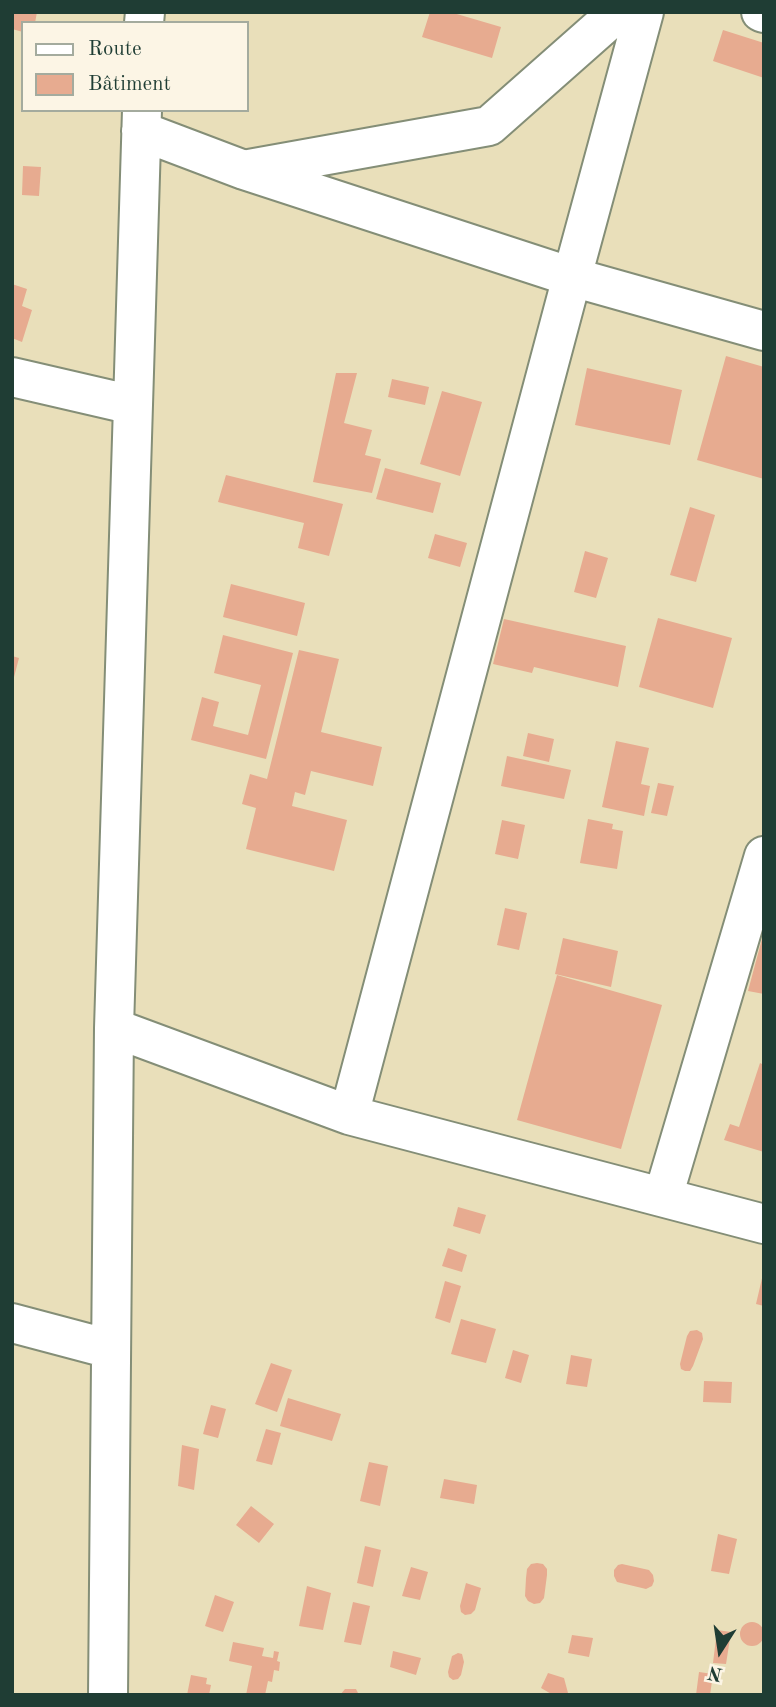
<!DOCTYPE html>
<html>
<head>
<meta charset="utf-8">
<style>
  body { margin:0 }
  #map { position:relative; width:776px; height:1707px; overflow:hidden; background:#e9dfba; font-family:"Old Standard TT",serif }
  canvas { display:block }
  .frame { position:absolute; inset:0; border:14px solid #1f3d34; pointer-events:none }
  .legend { position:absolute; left:21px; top:21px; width:228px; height:91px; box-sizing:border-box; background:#fcf5e5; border:2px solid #a4ab9e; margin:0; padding:9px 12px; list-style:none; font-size:21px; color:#1f3d34 }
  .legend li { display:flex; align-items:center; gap:14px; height:35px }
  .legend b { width:35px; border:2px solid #a4ab9e }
  .north { position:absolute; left:685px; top:1616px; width:70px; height:70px; -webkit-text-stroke:5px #fcf5e5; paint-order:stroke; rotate:192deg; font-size:19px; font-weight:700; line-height:28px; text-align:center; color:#1f3d34 }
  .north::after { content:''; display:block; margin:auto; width:24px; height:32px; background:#1f3d34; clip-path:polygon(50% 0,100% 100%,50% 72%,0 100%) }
</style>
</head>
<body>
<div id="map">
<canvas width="776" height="1707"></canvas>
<div class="frame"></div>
<ul class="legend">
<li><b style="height:9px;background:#fff"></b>Route</li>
<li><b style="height:19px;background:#e7ab90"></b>Bâtiment</li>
</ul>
<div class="north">N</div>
</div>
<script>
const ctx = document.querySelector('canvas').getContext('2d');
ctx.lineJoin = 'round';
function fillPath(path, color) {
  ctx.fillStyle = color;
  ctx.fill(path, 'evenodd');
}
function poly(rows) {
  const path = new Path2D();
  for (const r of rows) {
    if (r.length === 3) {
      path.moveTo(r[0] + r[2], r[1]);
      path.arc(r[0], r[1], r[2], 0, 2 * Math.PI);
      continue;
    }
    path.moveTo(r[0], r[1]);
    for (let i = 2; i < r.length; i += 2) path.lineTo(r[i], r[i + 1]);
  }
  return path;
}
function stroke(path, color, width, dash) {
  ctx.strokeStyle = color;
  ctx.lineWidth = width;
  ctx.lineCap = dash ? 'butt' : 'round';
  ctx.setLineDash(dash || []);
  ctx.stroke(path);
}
fillPath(poly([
  [12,12,37,12,35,23,23,23,23,32,12,29],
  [430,12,450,12,501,27,492,58,422,37],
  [723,30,764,43,764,78,713,61],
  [23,166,41,167,39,196,22,195],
  [12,284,27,289,22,306,32,310,22,342,12,338],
  [726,356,764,367,764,479,697,460],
  [587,368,682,390,670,445,575,425],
  [336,373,357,373,344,423,372,430,365,455,381,459,372,493,313,482],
  [392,379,429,387,425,405,388,397],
  [442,391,482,402,460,476,420,464],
  [385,468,441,483,433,513,376,499],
  [226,475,343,504,329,556,298,548,304,523,218,502],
  [690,507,715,515,696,582,670,575],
  [435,534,467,543,460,567,428,558],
  [585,551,608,558,596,598,574,592],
  [231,584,305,603,297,636,223,617],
  [658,618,732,638,713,708,639,687],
  [504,619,626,646,618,687,534,667,532,673,493,664],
  [223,635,293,653,266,759,191,740,202,697,219,702,213,726,248,735,261,685,214,673],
  [299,650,339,659,321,732,382,747,373,786,311,771,305,795,295,792,292,806,347,820,334,871,246,849,256,808,242,804,250,774,267,779],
  [12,656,19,658,13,681,12,681],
  [528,733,554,739,549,762,523,756],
  [616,741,649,748,641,784,650,786,644,816,602,807],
  [507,756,571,770,564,799,501,786],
  [658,783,674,786,667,816,651,813],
  [588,819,613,824,612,829,623,831,617,869,580,863],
  [502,820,525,825,518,859,495,854],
  [505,908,527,913,519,950,497,945],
  [763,935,764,935,764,994,748,991],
  [563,938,618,951,611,987,555,974],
  [557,975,662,1005,621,1149,517,1120],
  [760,1063,764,1065,764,1152,724,1140,730,1124,739,1127],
  [458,1207,486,1215,480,1234,453,1226],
  [448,1248,467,1255,462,1272,442,1266],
  [763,1274,764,1274,764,1306,756,1304],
  [445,1281,461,1286,450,1323,435,1318],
  [461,1319,496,1329,486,1363,451,1354],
  [697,1330,702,1333,703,1339,693,1366,690,1371,685,1371,681,1369,680,1364,687,1336,690,1331],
  [513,1350,529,1355,521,1383,505,1378],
  [571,1355,592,1359,587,1387,566,1384],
  [271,1363,292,1370,277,1412,255,1404],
  [704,1381,732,1382,731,1403,703,1402],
  [288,1398,341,1414,332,1441,280,1426],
  [211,1405,226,1409,218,1438,203,1434],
  [266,1429,281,1433,272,1465,256,1461],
  [182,1445,199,1449,194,1490,178,1486],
  [369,1462,388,1466,380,1506,360,1501],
  [444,1479,477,1485,474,1504,440,1498],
  [251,1506,274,1524,259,1543,236,1525],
  [718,1534,737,1539,729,1574,711,1571],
  [365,1546,381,1550,373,1587,357,1583],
  [537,1563,543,1564,547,1569,547,1575,544,1598,540,1603,534,1604,528,1601,525,1596,526,1578,527,1569,531,1564],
  [622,1564,649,1570,653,1575,654,1581,652,1586,646,1589,617,1582,614,1576,614,1570,618,1565],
  [411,1567,428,1572,420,1600,402,1596],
  [466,1583,481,1588,475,1610,471,1614,465,1615,461,1612,460,1606],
  [307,1586,331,1593,323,1630,299,1626],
  [215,1595,234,1602,223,1632,205,1626],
  [353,1602,370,1606,361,1645,344,1642],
  [752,1634,12],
  [717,1630,731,1632,726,1664,713,1663],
  [572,1635,593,1638,589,1657,568,1653],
  [233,1642,264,1648,262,1656,273,1658,274,1651,279,1652,277,1661,280,1662,279,1671,274,1670,272,1682,268,1681,265,1695,246,1695,252,1666,229,1661],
  [393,1651,421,1658,416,1675,390,1667],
  [458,1653,462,1654,464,1662,461,1675,458,1679,453,1680,449,1677,448,1672,452,1656],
  [699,1672,713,1674,710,1695,696,1695],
  [548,1673,564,1678,568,1693,553,1695,541,1688],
  [191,1675,207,1678,206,1684,211,1685,209,1695,187,1695],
  [345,1689,356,1689,359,1695,340,1695]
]), '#e7ab90');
const minor = poly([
  [761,12,764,13],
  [144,23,145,12],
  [141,131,244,170,572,277,764,331],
  [249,169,489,126,618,12],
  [12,377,133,405],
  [114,1028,349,1115,764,1224],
  [349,1115,572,277,644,12],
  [663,1197,764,856],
  [12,1323,110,1349],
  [108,1695,114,1028,142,110]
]);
stroke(minor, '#848e77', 42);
stroke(minor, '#fff', 38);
</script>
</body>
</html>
